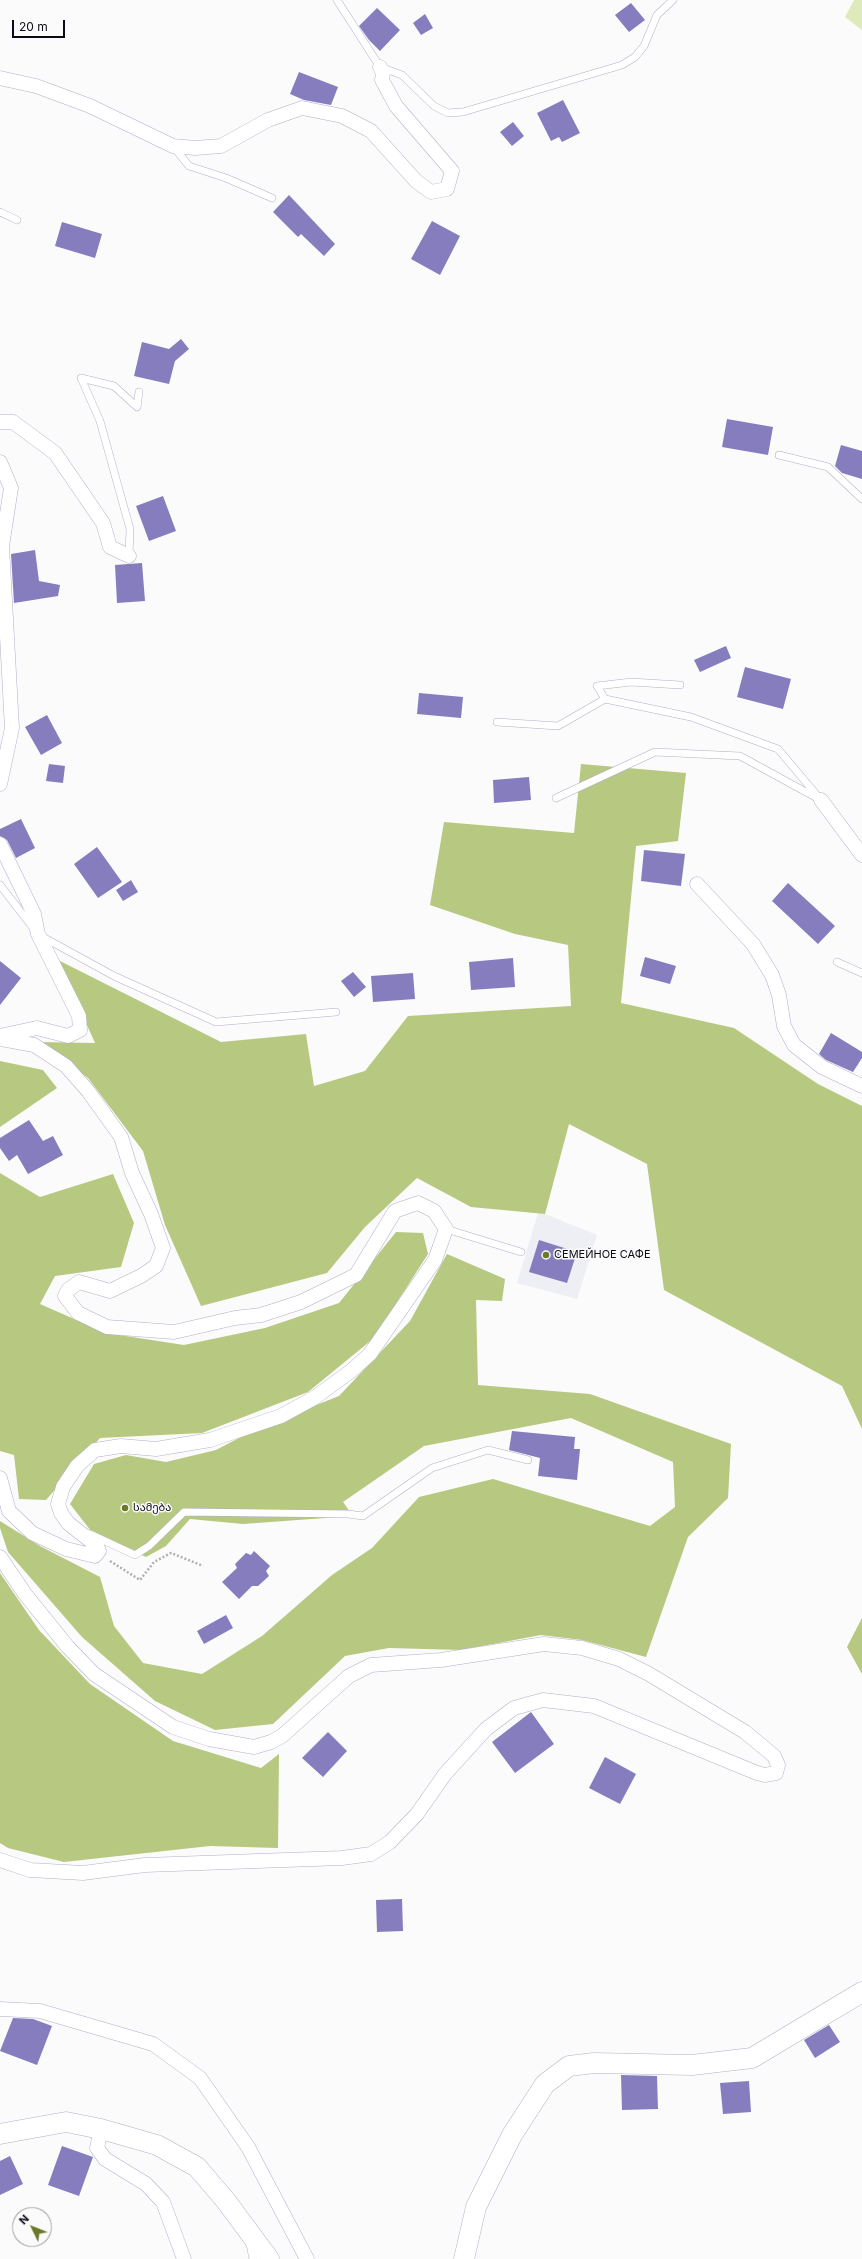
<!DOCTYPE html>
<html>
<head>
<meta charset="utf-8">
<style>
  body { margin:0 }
  #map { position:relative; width:862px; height:2259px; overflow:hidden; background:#fbfbfb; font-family:Inter,sans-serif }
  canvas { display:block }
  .north { position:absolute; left:12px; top:2207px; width:40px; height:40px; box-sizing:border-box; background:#fbfbfb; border:1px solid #9b9b9f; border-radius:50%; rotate:313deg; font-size:11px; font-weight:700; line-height:16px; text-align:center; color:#0c0b15 }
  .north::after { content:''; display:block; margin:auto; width:14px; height:18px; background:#6a7a29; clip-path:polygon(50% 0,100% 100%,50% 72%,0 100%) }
  .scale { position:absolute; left:12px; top:20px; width:53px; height:18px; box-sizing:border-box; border:2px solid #0c0b15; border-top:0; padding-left:5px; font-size:12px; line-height:14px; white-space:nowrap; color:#0c0b15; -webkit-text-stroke:3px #fbfbfb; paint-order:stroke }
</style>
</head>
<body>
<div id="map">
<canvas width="862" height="2259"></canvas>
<div class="north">N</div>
<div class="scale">20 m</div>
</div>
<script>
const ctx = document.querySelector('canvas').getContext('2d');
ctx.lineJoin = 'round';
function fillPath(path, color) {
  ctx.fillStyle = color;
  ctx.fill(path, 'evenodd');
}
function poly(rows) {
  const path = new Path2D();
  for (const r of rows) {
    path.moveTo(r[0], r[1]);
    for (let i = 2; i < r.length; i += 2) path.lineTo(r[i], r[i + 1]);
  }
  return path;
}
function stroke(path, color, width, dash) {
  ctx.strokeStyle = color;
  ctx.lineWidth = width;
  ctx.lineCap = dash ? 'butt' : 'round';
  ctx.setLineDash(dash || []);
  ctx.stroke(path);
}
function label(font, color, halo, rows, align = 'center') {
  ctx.font = font + ' Inter,"Noto Sans Georgian",sans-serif';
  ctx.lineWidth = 3;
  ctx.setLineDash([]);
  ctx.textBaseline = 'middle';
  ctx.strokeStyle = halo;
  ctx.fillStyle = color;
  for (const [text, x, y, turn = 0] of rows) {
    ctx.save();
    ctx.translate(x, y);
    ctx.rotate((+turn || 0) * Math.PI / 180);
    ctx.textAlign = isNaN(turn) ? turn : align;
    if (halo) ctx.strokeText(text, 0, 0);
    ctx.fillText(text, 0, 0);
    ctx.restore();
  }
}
fillPath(poly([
  [538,1213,545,1214,597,1235,577,1299,517,1283]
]), '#eeeef5');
fillPath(poly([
  [854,0,862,0,862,30,845,17]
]), '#deeabb');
fillPath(poly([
  [581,764,686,773,678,841,636,846,621,1003,734,1028,818,1084,862,1106,862,1429,842,1386,664,1290,647,1164,569,1124,545,1214,471,1207,417,1178,365,1227,327,1273,201,1306,165,1225,143,1151,88,1078,38,1042,95,1043,58,960,221,1042,306,1034,314,1086,365,1071,408,1016,571,1006,568,945,515,934,430,905,444,822,574,833],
  [0,1061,43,1070,57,1088,0,1127],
  [0,1173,40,1197,113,1174,134,1223,121,1267,55,1276,40,1304,106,1333,184,1345,265,1328,339,1303,396,1232,423,1233,428,1254,374,1338,308,1392,202,1433,100,1438,46,1500,19,1499,14,1455,0,1451],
  [447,1254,505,1279,502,1301,476,1300,478,1385,590,1394,731,1444,728,1498,688,1537,646,1657,582,1640,541,1635,461,1650,389,1648,345,1656,273,1724,215,1730,155,1701,82,1637,8,1552,0,1528,0,1521,40,1546,100,1577,114,1626,143,1663,202,1674,262,1636,332,1575,372,1548,419,1497,493,1479,650,1526,675,1507,673,1462,571,1418,424,1446,343,1502,353,1516,243,1524,190,1519,166,1546,146,1557,91,1531,70,1504,94,1464,126,1455,166,1462,216,1450,256,1429,339,1396,410,1321],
  [0,1573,39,1630,90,1684,173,1741,261,1768,279,1754,278,1848,210,1846,64,1862,8,1848,0,1843],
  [862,1618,862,1674,847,1647]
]), '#b7c880');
fillPath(poly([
  [631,3,645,20,629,32,615,15],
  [377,8,400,30,380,51,369,40,359,26],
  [425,14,433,28,421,35,413,23],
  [299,72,338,87,331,105,304,100,290,94],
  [563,100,580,133,562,142,559,137,551,141,537,113],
  [513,122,524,136,512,146,500,132],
  [289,195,335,244,324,256,301,234,298,237,273,212],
  [432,221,460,236,440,275,411,259],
  [62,222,102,234,95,258,55,246],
  [181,339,189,349,175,361,169,384,134,376,142,342,169,349],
  [727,419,773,427,768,455,722,447],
  [841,445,862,451,862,479,842,473,835,466],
  [163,496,176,531,149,541,136,506],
  [35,550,39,581,60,585,58,596,14,603,11,554],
  [142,563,145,601,117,603,115,565],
  [726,646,731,658,700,672,694,660],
  [745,667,791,679,783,709,737,697],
  [419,693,463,697,461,718,417,714],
  [47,715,62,743,41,755,25,727],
  [49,764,65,766,63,783,46,781],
  [529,777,531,800,494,803,493,780],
  [21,819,35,848,16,858,7,840,0,836,0,829],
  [97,847,122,882,98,898,74,864],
  [644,850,685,854,681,886,641,881],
  [131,880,138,892,123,901,116,890],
  [788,883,835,926,818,944,772,901],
  [645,957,676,966,670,984,640,976],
  [513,958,515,987,471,990,469,962],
  [0,961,21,978,0,1005],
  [353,972,366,987,354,997,341,981],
  [413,973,415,999,373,1002,371,976],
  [831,1033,862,1052,862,1058,853,1072,826,1060,819,1054],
  [29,1120,43,1141,53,1136,63,1155,28,1174,17,1155,9,1161,0,1148,0,1138],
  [539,1240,577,1252,567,1283,529,1272],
  [512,1431,575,1437,574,1449,580,1449,577,1480,538,1476,540,1458,509,1450],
  [254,1551,270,1566,266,1571,269,1576,258,1586,252,1586,239,1599,222,1582,237,1568,235,1564,246,1553,251,1555],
  [226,1615,233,1628,204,1644,197,1631],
  [531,1712,554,1744,515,1773,492,1742],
  [328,1732,347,1751,323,1777,302,1758],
  [605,1757,636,1774,620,1804,589,1788],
  [402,1899,403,1931,377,1932,376,1900],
  [13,2018,33,2019,52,2026,37,2065,0,2051],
  [829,2025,840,2042,815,2058,804,2040],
  [621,2075,657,2076,658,2109,622,2110],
  [749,2081,751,2112,723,2114,720,2083],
  [62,2146,93,2157,79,2196,48,2185],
  [10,2156,23,2184,0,2195,0,2161]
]), '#857dbe');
const lane = poly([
  [337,0,380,67,402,75,434,106,448,113,463,112,622,65,635,57,644,46,657,15,673,0],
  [173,146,189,166,226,178,272,198],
  [0,212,17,220],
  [779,455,828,467,862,499],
  [129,556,130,529,100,421,81,378,114,386,137,407,139,392],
  [605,699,597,686,631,682,680,685],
  [497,722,558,726,605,699,691,717,778,749,821,800],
  [556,798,655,752,740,756,817,798],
  [0,885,34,929],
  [41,936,114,976,216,1022,336,1012],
  [837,962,862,973],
  [446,1229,521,1252],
  [90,1534,135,1555,149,1546,184,1512,348,1514,363,1516,432,1468,488,1450,528,1460],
  [250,2244,253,2259]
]);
const street = poly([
  [0,78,36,86,90,106,173,146,195,148,221,146,268,120,302,108,342,116,371,131,416,181,431,192,447,189,452,171,396,106,382,80,383,73,380,67],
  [0,422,13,422,55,453,103,523,110,547,129,556],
  [0,462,11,488,2,546,12,728,0,784],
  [821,800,862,855],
  [0,844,34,914,38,934,79,1016,80,1030,68,1036,37,1028,0,1036],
  [697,884,753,944,772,975,779,995,784,1026,794,1045,822,1067,862,1086],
  [0,1039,34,1045,66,1066,88,1091,121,1137,132,1173,151,1214,163,1248,156,1266,141,1276,110,1291,79,1282,68,1290,65,1296,78,1313,107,1327,174,1332,235,1318,261,1315,301,1302,356,1275,395,1211,418,1203,434,1211,446,1229,435,1260,370,1354,351,1371,314,1398,281,1416,210,1440,156,1449,121,1446,95,1450,77,1466,63,1487,58,1504,61,1513,68,1523,97,1546,99,1551,95,1556,66,1549,32,1533,9,1511,0,1478],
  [0,1557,25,1594,67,1646,94,1674,173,1727,209,1739,254,1747,271,1742,282,1736,349,1676,371,1665,441,1660,544,1644,582,1648,619,1659,649,1674,745,1732,774,1756,778,1765,776,1773,765,1775,757,1773,594,1706,543,1700,514,1708,486,1729,445,1774,417,1814,390,1842,371,1854,342,1858,145,1865,83,1873,30,1870,0,1860],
  [0,2009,40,2011,153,2044,200,2078,248,2147,307,2259],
  [101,2129,97,2148,105,2159,146,2184,163,2202,184,2259]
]);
const secondary = poly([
  [0,2134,66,2122,101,2129,157,2145,197,2167,226,2201,269,2259],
  [464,2259,476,2207,512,2135,545,2084,569,2066,594,2063,692,2065,752,2058,862,1992]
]);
stroke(lane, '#b1afcc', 8);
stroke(street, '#b1afcc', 15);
stroke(secondary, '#b1afcc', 21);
stroke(poly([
  [110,1561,140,1580,154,1562,171,1553,203,1566]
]), '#b0b0b3', 2.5, [2, 2]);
stroke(lane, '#fff', 7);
stroke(street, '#fff', 14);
stroke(secondary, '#fff', 20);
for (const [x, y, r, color] of [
  [546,1255,4,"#6a7a29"],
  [125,1508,4,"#6a7a29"]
]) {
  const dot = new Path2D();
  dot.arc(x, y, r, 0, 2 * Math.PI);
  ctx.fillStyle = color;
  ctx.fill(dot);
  stroke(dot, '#fbfbfb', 1.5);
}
label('11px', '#0c0b15', '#fbfbfb', [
  ["СЕМЕЙНОЕ САФЕ",554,1255],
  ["სამება",133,1508]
], 'left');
</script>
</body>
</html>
